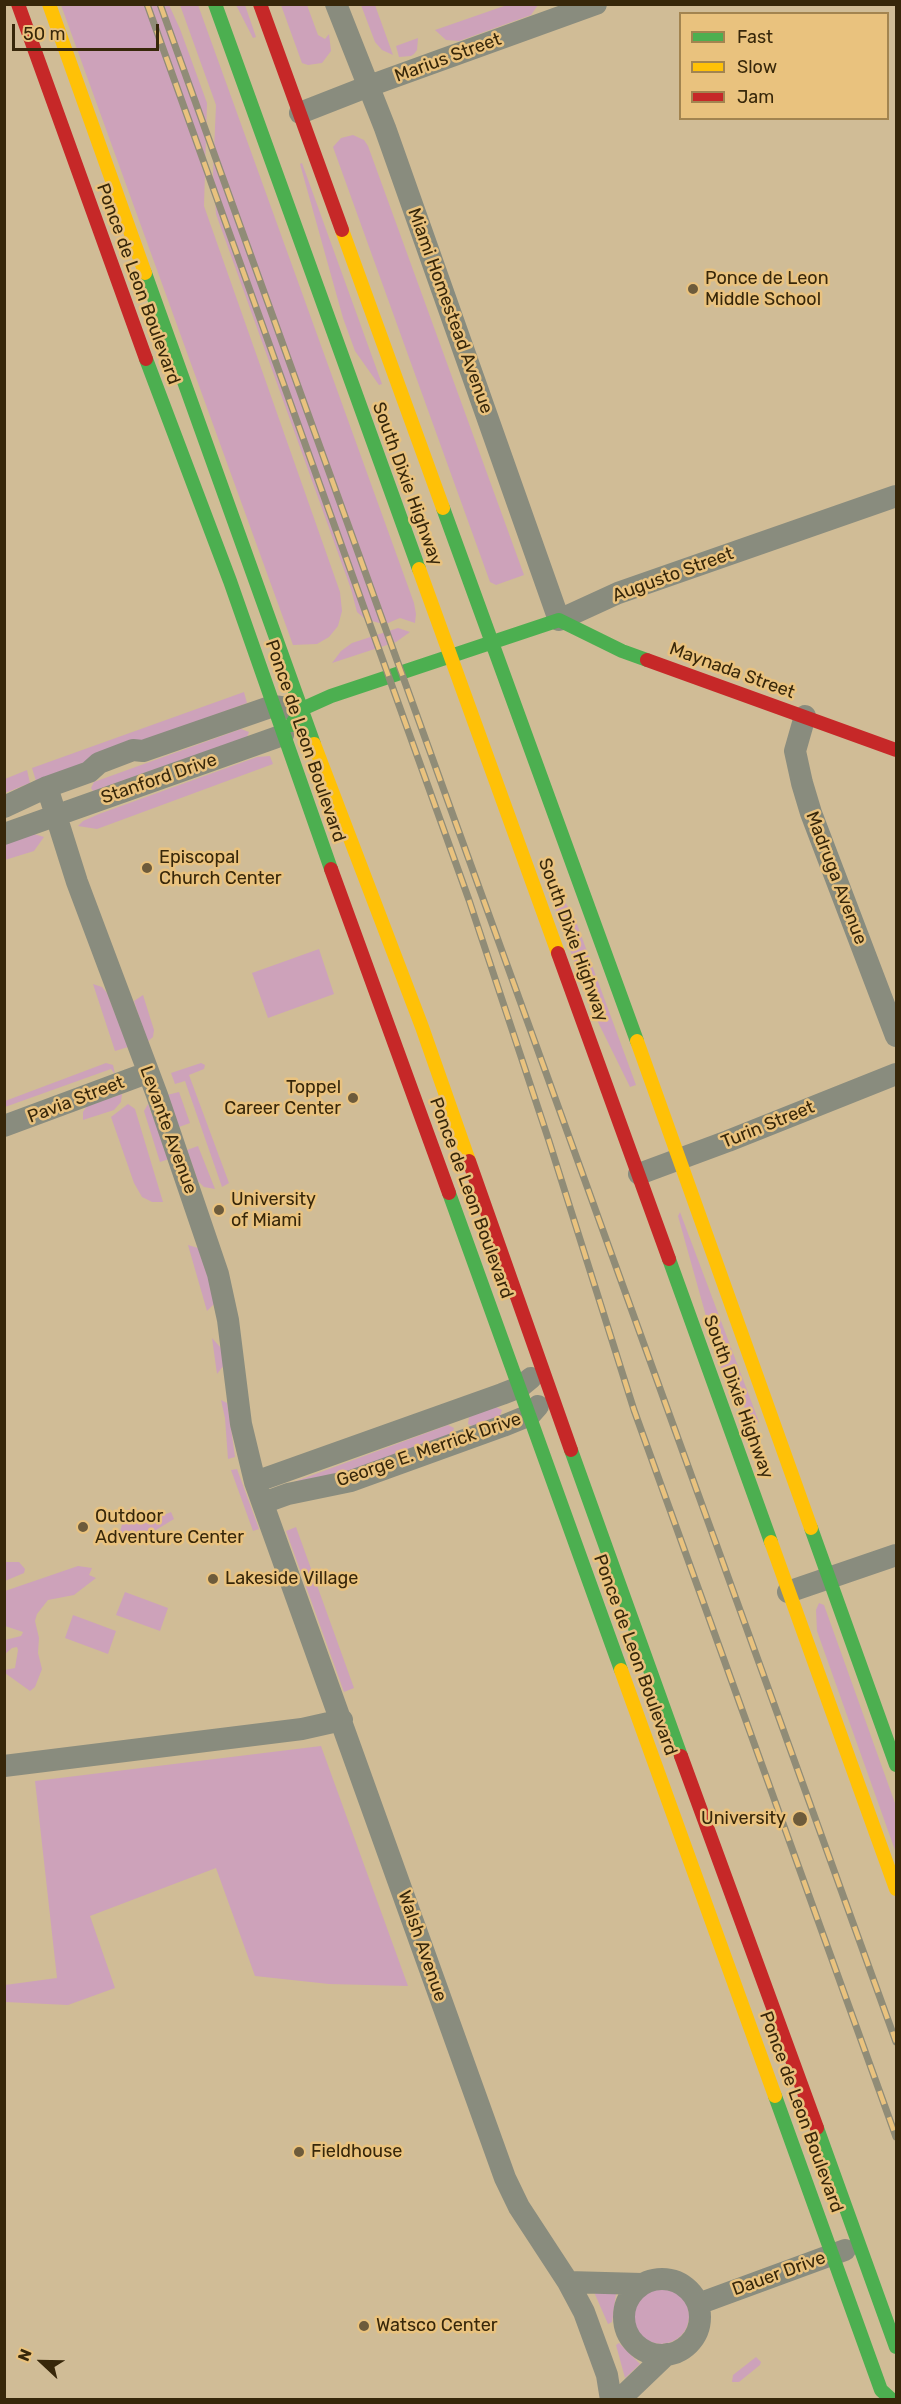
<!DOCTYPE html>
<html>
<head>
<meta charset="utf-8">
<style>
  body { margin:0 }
  #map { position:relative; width:901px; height:2404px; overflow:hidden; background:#d0bc96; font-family:Rubik,sans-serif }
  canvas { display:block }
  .frame { position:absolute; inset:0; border:6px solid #37270a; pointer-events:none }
  .legend { position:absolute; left:679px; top:12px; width:210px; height:108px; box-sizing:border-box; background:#e9c27e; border:2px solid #a28450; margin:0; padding:8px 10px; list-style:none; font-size:18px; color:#37270a }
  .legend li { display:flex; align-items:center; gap:12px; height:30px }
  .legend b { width:30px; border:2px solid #a28450 }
  .north { position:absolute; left:12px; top:2332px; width:60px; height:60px; -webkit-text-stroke:4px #e9c27e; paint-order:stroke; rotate:292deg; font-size:16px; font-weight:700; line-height:24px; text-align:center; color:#37270a }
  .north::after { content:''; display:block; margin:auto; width:21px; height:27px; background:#37270a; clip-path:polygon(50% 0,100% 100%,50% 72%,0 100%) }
  .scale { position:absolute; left:12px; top:24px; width:147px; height:27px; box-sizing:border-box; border:3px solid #37270a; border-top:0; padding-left:8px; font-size:18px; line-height:21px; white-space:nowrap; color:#37270a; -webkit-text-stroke:4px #e9c27e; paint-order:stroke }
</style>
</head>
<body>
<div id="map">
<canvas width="901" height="2404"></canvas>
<div class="frame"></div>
<ul class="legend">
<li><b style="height:8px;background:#4caf50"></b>Fast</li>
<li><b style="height:8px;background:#ffc107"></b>Slow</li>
<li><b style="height:8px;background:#c62828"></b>Jam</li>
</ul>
<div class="north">N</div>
<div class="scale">50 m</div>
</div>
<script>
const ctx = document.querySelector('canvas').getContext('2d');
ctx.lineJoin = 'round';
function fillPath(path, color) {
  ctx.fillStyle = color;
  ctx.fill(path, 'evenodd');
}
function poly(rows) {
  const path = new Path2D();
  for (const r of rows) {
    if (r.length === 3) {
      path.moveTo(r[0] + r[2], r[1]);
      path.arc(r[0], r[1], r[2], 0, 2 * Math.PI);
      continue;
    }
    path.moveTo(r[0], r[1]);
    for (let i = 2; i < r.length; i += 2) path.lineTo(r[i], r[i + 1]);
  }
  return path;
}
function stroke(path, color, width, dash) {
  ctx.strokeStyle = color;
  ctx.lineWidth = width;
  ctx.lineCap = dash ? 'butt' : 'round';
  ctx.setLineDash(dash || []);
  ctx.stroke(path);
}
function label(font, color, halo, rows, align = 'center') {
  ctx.font = font + ' Rubik,sans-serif';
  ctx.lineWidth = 5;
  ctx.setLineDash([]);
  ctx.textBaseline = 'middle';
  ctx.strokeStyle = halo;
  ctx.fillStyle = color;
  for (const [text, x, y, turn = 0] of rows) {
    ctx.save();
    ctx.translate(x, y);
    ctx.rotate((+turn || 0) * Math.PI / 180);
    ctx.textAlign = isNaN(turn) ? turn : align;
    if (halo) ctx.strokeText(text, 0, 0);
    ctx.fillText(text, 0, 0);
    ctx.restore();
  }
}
fillPath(poly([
  [61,5,169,5,180,29,207,103,204,206,340,592,342,611,338,626,329,637,317,644,293,645],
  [180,5,198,5,414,603,416,614,415,623,400,618,388,623,379,623,365,619,357,612,351,589,216,214,213,174,216,105],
  [236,5,245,5,256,37,253,38],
  [281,5,307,5,318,35,325,39,329,34,331,51,322,63,308,65,302,63],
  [361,5,375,5,393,55,382,50,375,42],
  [507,5,538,5,531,15,459,41,446,40,435,30],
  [418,38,417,50,414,54,411,56,399,57,396,46],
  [353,135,364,140,368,146,524,575,496,585,490,582,333,147,341,138],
  [302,163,382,384,379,385,355,351,343,318,300,164],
  [398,628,410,632,396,642,332,663,341,651,352,643],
  [244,692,247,703,36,781,32,768],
  [241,729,249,732,247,737,93,791,91,788,94,782],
  [270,756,273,764,97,829,78,826,83,821,99,814,257,757],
  [27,770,30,783,5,793,5,779],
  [34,834,44,837,34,851,5,860,5,842],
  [550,879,574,916,636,1085,630,1087,592,1010,545,881],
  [319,949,334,994,268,1018,252,973],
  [93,984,102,987,107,993,128,1047,115,1051],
  [143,995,154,1030,153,1037,147,1042,134,1001],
  [106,1063,113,1065,115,1074,111,1069,5,1107,5,1101],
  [201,1063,205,1065,204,1069,189,1075,229,1183,222,1187,185,1081,175,1084,171,1073],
  [179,1092,190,1123,179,1127,167,1095],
  [122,1094,121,1102,114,1110,83,1120,83,1112,87,1106],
  [128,1104,135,1109,163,1202,152,1202,142,1197,134,1183,111,1117],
  [148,1104,169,1159,160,1162,144,1111],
  [198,1146,215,1189,204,1187,198,1181,187,1150],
  [680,1212,759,1422,756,1424,725,1378,718,1359,678,1216],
  [188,1245,198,1248,209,1280,215,1303,207,1311],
  [212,1338,221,1348,224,1365,217,1374],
  [221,1400,227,1403,231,1428,235,1457,228,1459,225,1418],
  [496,1407,502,1410,500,1416,472,1426,468,1424,469,1417],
  [448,1425,454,1428,452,1434,369,1468,291,1483],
  [237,1469,259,1529,253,1531,231,1470],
  [129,1509,166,1514,171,1512,174,1519,146,1536,125,1537,120,1532,125,1513],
  [296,1527,354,1688,344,1692,286,1531],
  [5,1562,19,1562,25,1569,24,1573,5,1581],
  [78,1566,92,1568,89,1575,96,1578,74,1595,48,1600,37,1614,35,1621,39,1638,38,1653,42,1669,35,1687,30,1691,5,1673,5,1670,15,1668,18,1650,17,1647,12,1648,5,1654,5,1640,21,1636,23,1632,5,1626,5,1591],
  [125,1592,168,1608,160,1631,116,1615],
  [819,1603,824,1605,896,1806,896,1853,817,1631,816,1610],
  [73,1615,116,1631,108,1654,65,1638],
  [321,1746,408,1986,329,1984,255,1976,216,1868,90,1916,115,1988,68,2005,5,2002,5,1985,57,1978,35,1781],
  [661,2316,28],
  [594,2292,616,2294,612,2322,608,2324],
  [619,2343,640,2364,625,2378,616,2345],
  [756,2357,761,2362,760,2365,739,2382,732,2382,733,2375]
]), '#cda2ba');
stroke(poly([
  [336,4,385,128,559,620,618,593,896,496],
  [300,113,369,86,596,4],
  [805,716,795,751,802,783,811,813,896,1036],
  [47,787,77,882,157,1095,218,1274,228,1320,241,1424,255,1482,505,2178,519,2207,568,2282,584,2312,607,2375,611,2400],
  [4,807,47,787,89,772,99,763,133,750,143,751,273,706,288,708],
  [4,834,283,735],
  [4,1126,147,1073],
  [639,1174,728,1141,896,1074],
  [255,1482,502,1394,520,1387,531,1378],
  [263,1503,288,1494,351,1481,503,1426,530,1415,538,1406],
  [788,1592,896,1555],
  [4,1766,302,1729,342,1720],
  [662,2317,38],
  [568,2282,642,2284],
  [698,2304,845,2250],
  [619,2400,667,2354]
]), '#898c7e', 22);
stroke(poly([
  [215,4,419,569],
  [145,273,314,744],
  [146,359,230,581,331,869],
  [443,508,637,1041],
  [291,725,302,709,331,696,559,620,622,651,647,660],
  [449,1193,621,1670],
  [669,1259,771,1542],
  [571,1450,681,1756],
  [811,1528,896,1765],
  [775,2096,881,2390,892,2400],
  [817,2128,896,2347]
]), '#4caf50', 14);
stroke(poly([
  [49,4,145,273],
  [342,230,443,508],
  [419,569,558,953],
  [314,744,422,1027,469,1161],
  [637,1041,811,1528],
  [771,1542,896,1889],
  [621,1670,775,2096]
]), '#ffc107', 14);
stroke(poly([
  [18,4,146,359],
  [260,4,342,230],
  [647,660,896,750],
  [331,869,449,1193],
  [558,953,669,1259],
  [469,1161,571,1450],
  [681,1756,817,2128]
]), '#c62828', 14);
const rail = poly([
  [147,4,469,900,549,1141,634,1410,896,2137],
  [160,4,896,2042]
]);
stroke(rail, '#908c77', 7);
stroke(rail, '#e9c27e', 4.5, [14]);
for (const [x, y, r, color] of [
  [693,289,6,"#6d5b3b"],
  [147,868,6,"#6d5b3b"],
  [353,1098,6,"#6d5b3b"],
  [219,1210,6,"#6d5b3b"],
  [83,1527,6,"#6d5b3b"],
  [213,1579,6,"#6d5b3b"],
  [800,1819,8,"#6d5b3b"],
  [299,2152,6,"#6d5b3b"],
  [364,2326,6,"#6d5b3b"]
]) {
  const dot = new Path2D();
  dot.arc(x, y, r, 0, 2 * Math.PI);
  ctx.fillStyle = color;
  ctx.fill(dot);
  stroke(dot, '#e9c27e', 2);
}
label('18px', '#37270a', '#e9c27e', [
  ["Marius Street",448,58,-20],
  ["Ponce de Leon Boulevard",138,284,70],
  ["Miami Homestead Avenue",450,311,70],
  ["South Dixie Highway",407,484,70],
  ["Augusto Street",673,575,-20],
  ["Maynada Street",732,671,20],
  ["Ponce de Leon Boulevard",305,741,71],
  ["Stanford Drive",159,779,-19],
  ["Madruga Avenue",836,878,69],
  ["South Dixie Highway",573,940,70],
  ["Pavia Street",76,1100,-21],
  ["Turin Street",768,1125,-22],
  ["Levante Avenue",168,1130,70],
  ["Ponce de Leon Boulevard",471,1198,70],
  ["South Dixie Highway",738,1397,70],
  ["George E. Merrick Drive",429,1450,-19],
  ["Ponce de Leon Boulevard",635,1655,70],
  ["Walsh Avenue",422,1946,71],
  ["Ponce de Leon Boulevard",801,2112,70],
  ["Dauer Drive",779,2274,-20]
]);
label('18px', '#37270a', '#e9c27e', [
  ["Ponce de Leon",705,279],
  ["Middle School",705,300],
  ["Episcopal",159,858],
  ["Church Center",159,879],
  ["Toppel",341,1088,"right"],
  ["Career Center",341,1109,"right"],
  ["University",231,1200],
  ["of Miami",231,1221],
  ["Outdoor",95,1517],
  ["Adventure Center",95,1538],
  ["Lakeside Village",225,1579],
  ["University",786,1819,"right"],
  ["Fieldhouse",311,2152],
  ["Watsco Center",376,2326]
], 'left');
</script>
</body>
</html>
